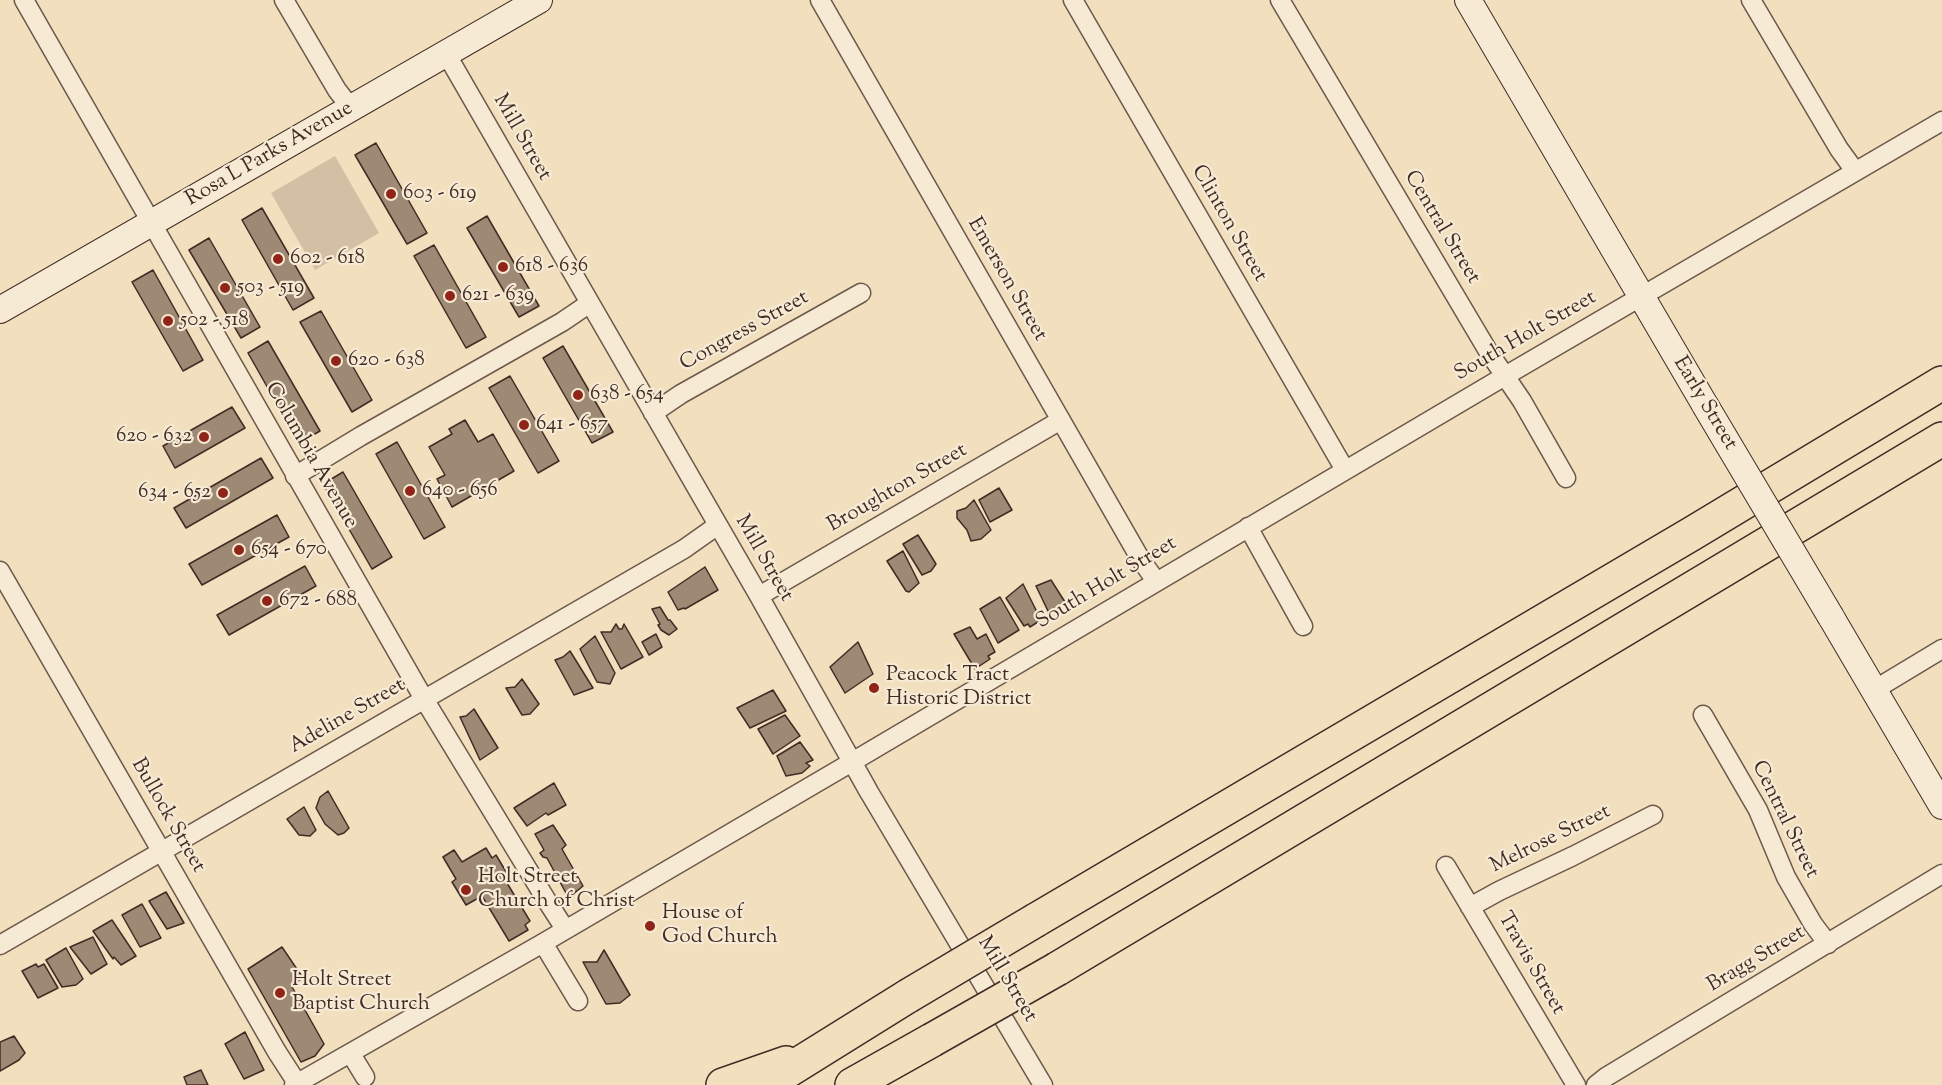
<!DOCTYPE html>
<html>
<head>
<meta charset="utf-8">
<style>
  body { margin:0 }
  canvas { display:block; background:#f1dfbe }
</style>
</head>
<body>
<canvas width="1942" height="1085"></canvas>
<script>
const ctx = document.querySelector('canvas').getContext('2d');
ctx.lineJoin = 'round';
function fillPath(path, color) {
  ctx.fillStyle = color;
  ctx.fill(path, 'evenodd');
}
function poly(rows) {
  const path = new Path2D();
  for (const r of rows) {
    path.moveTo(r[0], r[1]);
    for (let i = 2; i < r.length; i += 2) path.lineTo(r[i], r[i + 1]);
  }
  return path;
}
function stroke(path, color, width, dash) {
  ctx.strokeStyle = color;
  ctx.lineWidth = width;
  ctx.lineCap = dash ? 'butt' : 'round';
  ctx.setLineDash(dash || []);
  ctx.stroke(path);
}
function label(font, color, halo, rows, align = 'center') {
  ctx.font = font + ' "Sorts Mill Goudy",serif';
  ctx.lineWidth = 4.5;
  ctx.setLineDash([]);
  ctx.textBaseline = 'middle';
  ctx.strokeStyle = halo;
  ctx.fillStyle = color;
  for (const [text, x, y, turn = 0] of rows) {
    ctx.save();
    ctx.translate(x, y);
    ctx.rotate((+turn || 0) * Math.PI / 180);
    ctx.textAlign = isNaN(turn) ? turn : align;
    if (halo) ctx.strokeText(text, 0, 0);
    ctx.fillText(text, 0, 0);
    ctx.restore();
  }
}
fillPath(poly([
  [335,156,379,233,315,270,271,193]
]), '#d3c0a4');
const building = poly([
  [376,143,427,233,407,244,355,155,376,143],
  [262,208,314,298,293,310,242,220,262,208],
  [487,216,539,306,519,317,467,228,487,216],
  [209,238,260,327,241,338,189,250,209,238],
  [434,245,486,337,466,348,414,256,434,245],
  [153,270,203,360,183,371,132,282,153,270],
  [321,311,372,400,352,412,300,322,321,311],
  [268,341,320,431,299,443,248,353,268,341],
  [563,346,613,432,592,443,543,358,563,346],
  [510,376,559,461,538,473,489,388,510,376],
  [232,407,245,428,175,468,163,446,232,407],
  [465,420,478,442,493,434,514,471,452,507,437,479,445,475,429,447,452,434,449,429,465,420],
  [397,442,445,527,424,539,376,454,397,442],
  [261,458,273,478,186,528,174,508,261,458],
  [343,472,392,557,372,569,323,484,343,472],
  [999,488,1012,510,990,522,979,500,999,488],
  [974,500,991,530,981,539,971,541,967,530,957,518,957,511,966,508,974,500],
  [277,515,289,537,202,585,189,564,277,515],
  [918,535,936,564,931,571,922,575,903,544,918,535],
  [903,551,919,583,909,592,906,591,887,561,903,551],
  [305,566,316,586,229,635,217,615,305,566],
  [705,567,718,590,685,609,684,608,678,610,668,592,705,567],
  [1051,580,1065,602,1058,609,1048,611,1036,586,1051,580],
  [1023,584,1041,620,1030,627,1028,624,1024,626,1006,598,1023,584],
  [1000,597,1019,630,998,643,980,609,1000,597],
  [660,607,668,620,670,620,677,629,669,635,661,630,658,625,660,624,652,609,660,607],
  [616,624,619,629,622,629,624,624,643,657,621,669,601,632,611,632,616,624],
  [970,627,977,639,986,634,995,652,988,656,990,659,975,669,954,634,970,627],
  [656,634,662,647,649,655,642,642,656,634],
  [595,636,615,673,610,684,597,682,580,649,595,636],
  [858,642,873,674,845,693,830,667,858,642],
  [570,651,593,688,574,695,555,660,563,657,570,651],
  [522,679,539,704,530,714,522,715,506,688,515,687,522,679],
  [773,690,786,711,750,728,737,708,773,690],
  [474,709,498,748,480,760,460,717,466,716,474,709],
  [785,715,800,736,773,754,758,729,785,715],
  [800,742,813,760,806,763,810,766,802,773,786,776,777,756,800,742],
  [554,783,566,805,548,815,546,813,527,826,514,808,554,783],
  [328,791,349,828,344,833,338,835,325,824,316,808,320,797,328,791],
  [304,807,316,830,310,836,299,835,287,819,304,807],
  [553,825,566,845,562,849,583,886,572,895,570,893,567,895,547,858,543,857,540,853,544,850,535,834,553,825],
  [486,848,492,858,496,855,511,880,507,883,530,921,525,925,528,930,509,941,482,896,466,905,452,882,456,879,443,857,454,850,462,862,486,848],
  [166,892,184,923,167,929,149,901,166,892],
  [142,904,161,938,140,947,122,915,142,904],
  [112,920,136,956,121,965,114,957,113,959,93,931,112,920],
  [93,937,107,964,91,974,70,947,93,937],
  [282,947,303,978,291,985,324,1044,315,1056,301,1062,248,969,282,947],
  [66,948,83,979,76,985,62,987,46,960,66,948],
  [604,950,630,995,620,1003,606,1004,583,962,597,962,604,950],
  [36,964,38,967,44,964,58,988,38,998,22,971,36,964],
  [245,1032,264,1070,244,1079,225,1044,245,1032],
  [14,1036,25,1053,19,1060,0,1071,0,1042,14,1036],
  [201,1070,208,1085,187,1085,184,1077,201,1070]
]);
fillPath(building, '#9d8974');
stroke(building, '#412b24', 1.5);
const street = poly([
  [24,0,424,699,547,901,565,929],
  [284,0,337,90,351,108],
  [820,0,1141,560,1156,581],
  [1073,0,1345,470],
  [1280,0,1488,351,1522,401,1566,478],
  [1751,0,1839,149,1855,171],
  [447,55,759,596,869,792,1043,1085],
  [653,413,681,394,861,293],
  [295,476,361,436,562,322,590,303],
  [1248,527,1303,626],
  [0,571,277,1052,297,1083],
  [759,596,1061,420],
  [1874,690,1942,649],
  [1703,715,1758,810,1786,877,1813,924,1828,944],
  [1446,866,1576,1085],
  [1470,907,1499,891,1573,856,1653,815],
  [543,943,578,1001],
  [0,945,684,549,718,525],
  [351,1054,365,1077],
  [294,1085,543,943,852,762,1505,376,1942,121],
  [1596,1085,1606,1077,1942,874]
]);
const secondary = poly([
  [1468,0,1705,405],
  [0,310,539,0],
  [1831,617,1942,806]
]);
const highway = poly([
  [1036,920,1693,533,1942,383],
  [1057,969,1942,439],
  [723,1085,786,1063],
  [765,1085,908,996],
  [852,1085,932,1040]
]);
stroke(street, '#6d584a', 21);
stroke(secondary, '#412b24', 28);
stroke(highway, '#412b24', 36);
stroke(street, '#f6ead5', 18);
stroke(secondary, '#f6ead5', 26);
stroke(highway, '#f1dfbe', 33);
const secondaryBridge = poly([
  [1705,405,1831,617]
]);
const highwayBridge = poly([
  [908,996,1036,920],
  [932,1040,1057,969]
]);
stroke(secondaryBridge, '#412b24', 28, []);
stroke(highwayBridge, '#412b24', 36, []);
stroke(secondaryBridge, '#f6ead5', 26);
stroke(highwayBridge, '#f1dfbe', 33);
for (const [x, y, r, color] of [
  [391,194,6,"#8f2418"],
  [278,259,6,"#8f2418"],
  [503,267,6,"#8f2418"],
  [225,288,6,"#8f2418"],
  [450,296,6,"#8f2418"],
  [168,321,6,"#8f2418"],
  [336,361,6,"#8f2418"],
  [578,395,6,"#8f2418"],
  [524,425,6,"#8f2418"],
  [204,437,6,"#8f2418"],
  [410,491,6,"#8f2418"],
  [223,493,6,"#8f2418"],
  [239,550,6,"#8f2418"],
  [267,601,6,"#8f2418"],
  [874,688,6,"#8f2418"],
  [466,890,6,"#8f2418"],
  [650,926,6,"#8f2418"],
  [280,993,6,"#8f2418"]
]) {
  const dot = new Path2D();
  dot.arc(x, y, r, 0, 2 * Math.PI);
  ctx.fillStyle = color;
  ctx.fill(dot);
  stroke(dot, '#f6ead5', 2);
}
label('21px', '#412b24', '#f6ead5', [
  ["Mill Street",521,138,60],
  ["Rosa L Parks Avenue",270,155,-30],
  ["Clinton Street",1228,224,60],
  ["Central Street",1441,228,59],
  ["Emerson Street",1006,280,60],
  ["Congress Street",745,332,-29],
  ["South Holt Street",1526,337,-30],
  ["Early Street",1704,404,59],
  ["Columbia Avenue",310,456,60],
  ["Broughton Street",898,489,-30],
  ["Mill Street",763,559,60],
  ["South Holt Street",1107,584,-31],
  ["Adeline Street",348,717,-30],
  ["Bullock Street",167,816,60],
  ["Central Street",1784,820,64],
  ["Melrose Street",1551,840,-26],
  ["Bragg Street",1757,960,-31],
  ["Travis Street",1530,964,60],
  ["Mill Street",1006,980,59]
]);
label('21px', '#412b24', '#f6ead5', [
  ["603 - 619",403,194],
  ["602 - 618",290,259],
  ["618 - 636",515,267],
  ["503 - 519",237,288],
  ["621 - 639",462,296],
  ["502 - 518",180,321],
  ["620 - 638",348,361],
  ["638 - 654",590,395],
  ["641 - 657",536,425],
  ["620 - 632",192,437,"right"],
  ["640 - 656",422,491],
  ["634 - 652",211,493,"right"],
  ["654 - 670",251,550],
  ["672 - 688",279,601],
  ["Peacock Tract",886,676],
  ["Historic District",886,700],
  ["Holt Street",478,878],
  ["Church of Christ",478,902],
  ["House of",662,914],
  ["God Church",662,938],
  ["Holt Street",292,981],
  ["Baptist Church",292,1005]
], 'left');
</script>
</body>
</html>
